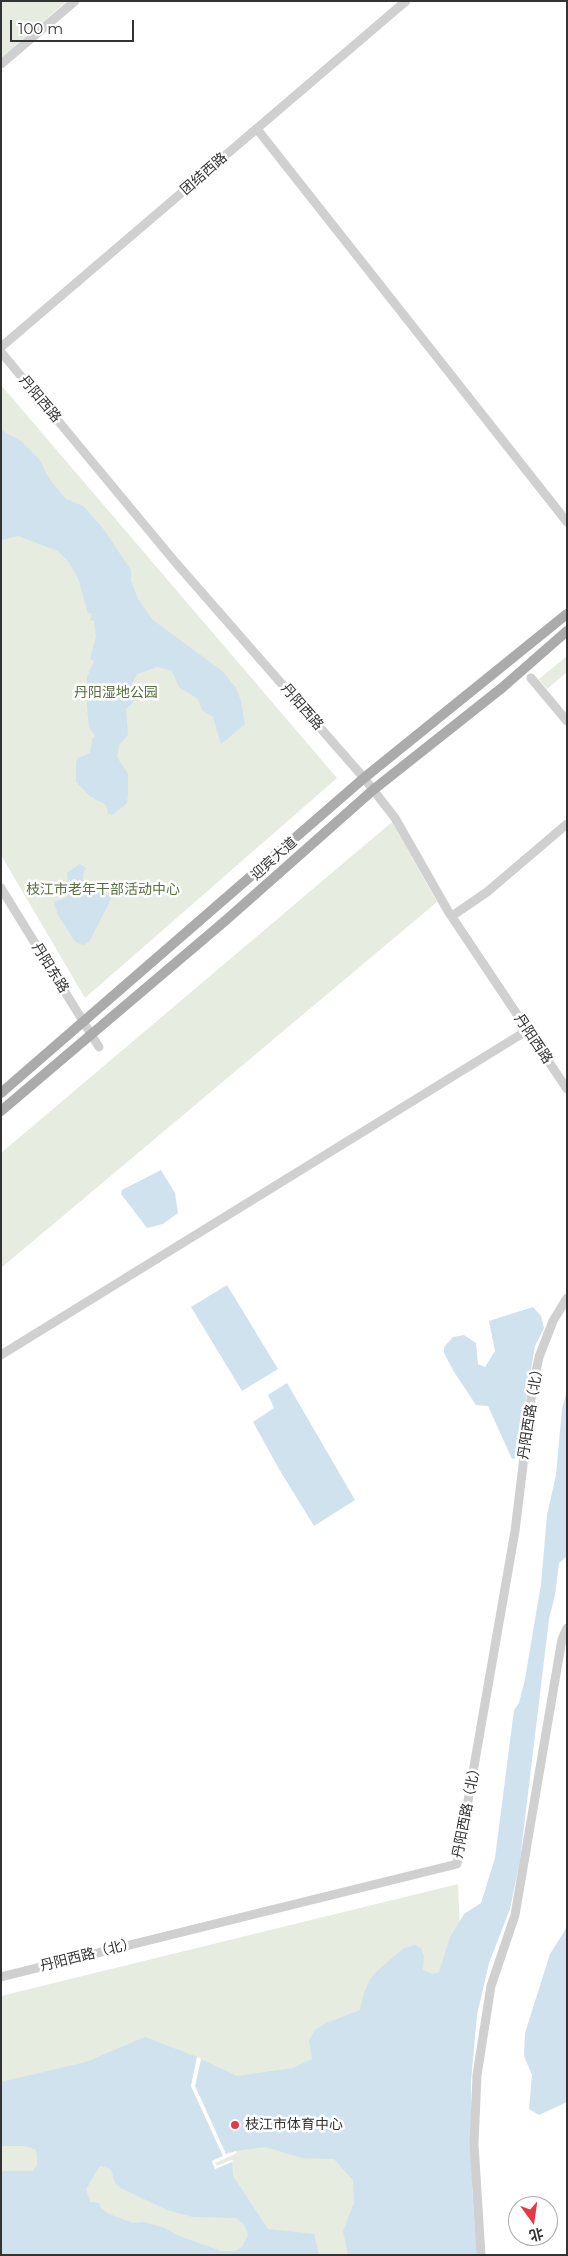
<!DOCTYPE html>
<html>
<head>
<meta charset="utf-8">
<style>
  body { margin:0 }
  #map { position:relative; width:568px; height:2256px; overflow:hidden; background:#fff; font-family:Montserrat,"Noto Sans SC",sans-serif }
  canvas { display:block }
  .frame { position:absolute; inset:0; border:2px solid #333; pointer-events:none }
  .north { position:absolute; left:508px; top:2196px; width:50px; height:50px; box-sizing:border-box; background:#fff; border:1px solid #adadad; border-radius:50%; rotate:166deg; font-size:14px; font-weight:700; line-height:20px; text-align:center; color:#333 }
  .north::after { content:''; display:block; margin:auto; width:18px; height:22px; background:#e63946; clip-path:polygon(50% 0,100% 100%,50% 72%,0 100%) }
  .scale { position:absolute; left:10px; top:20px; width:124px; height:22px; box-sizing:border-box; border:2px solid #333; border-top:0; padding-left:6px; font-size:15px; line-height:18px; white-space:nowrap; color:#333; -webkit-text-stroke:4px #fff; paint-order:stroke }
</style>
</head>
<body>
<div id="map">
<canvas width="568" height="2256"></canvas>
<div class="frame"></div>
<div class="north">北</div>
<div class="scale">100 m</div>
</div>
<script>
const ctx = document.querySelector('canvas').getContext('2d');
ctx.lineJoin = 'round';
function fillPath(path, color) {
  ctx.fillStyle = color;
  ctx.fill(path, 'evenodd');
}
function poly(rows) {
  const path = new Path2D();
  for (const r of rows) {
    path.moveTo(r[0], r[1]);
    for (let i = 2; i < r.length; i += 2) path.lineTo(r[i], r[i + 1]);
  }
  return path;
}
function stroke(path, color, width, dash) {
  ctx.strokeStyle = color;
  ctx.lineWidth = width;
  ctx.lineCap = dash ? 'butt' : 'round';
  ctx.setLineDash(dash || []);
  ctx.stroke(path);
}
function label(font, color, halo, rows, align = 'center') {
  ctx.font = font + ' Montserrat,"Noto Sans SC",sans-serif';
  ctx.lineWidth = 5;
  ctx.setLineDash([]);
  ctx.textBaseline = 'middle';
  ctx.strokeStyle = halo;
  ctx.fillStyle = color;
  for (const [text, x, y, turn = 0] of rows) {
    ctx.save();
    ctx.translate(x, y);
    ctx.rotate((+turn || 0) * Math.PI / 180);
    ctx.textAlign = isNaN(turn) ? turn : align;
    if (halo) ctx.strokeText(text, 0, 0);
    ctx.fillText(text, 0, 0);
    ctx.restore();
  }
}
fillPath(poly([
  [1,1,67,1,1,58],
  [1,385,337,778,85,998,1,855],
  [567,656,567,672,547,689,539,679],
  [392,822,437,902,1,1268,1,1153],
  [458,1884,474,2255,1,2255,1,1996]
]), '#e6ecdf');
fillPath(poly([
  [1,430,21,441,39,459,50,480,66,499,83,506,102,527,131,570,131,581,138,599,153,620,222,671,236,688,241,701,245,724,221,744,213,717,202,710,198,699,179,687,172,671,158,667,137,674,131,687,133,702,126,709,128,735,119,745,117,757,128,774,128,795,127,803,112,815,108,813,106,805,90,796,76,782,76,762,78,758,90,753,92,739,95,736,89,727,87,707,87,677,94,661,90,659,96,637,94,621,90,620,92,614,88,613,78,578,69,562,58,551,18,536,1,540],
  [80,864,86,868,83,874,83,882,112,897,89,942,83,945,76,942,72,937,58,915,54,902,67,897,69,890,67,873],
  [161,1170,175,1193,178,1213,163,1224,147,1228,121,1194,122,1190],
  [227,1285,278,1369,242,1391,191,1307],
  [533,1307,541,1316,544,1328,535,1346,516,1458,512,1459,488,1406,476,1405,454,1372,444,1353,444,1347,453,1337,464,1335,476,1343,478,1364,485,1367,495,1351,489,1321],
  [287,1383,355,1500,314,1526,279,1469,253,1422,274,1408,268,1395],
  [567,1391,567,1556,559,1563,555,1595,549,1619,520,1860,510,1909,489,1963,477,2015,471,2082,472,2187,477,2255,348,2255,343,2231,354,2203,353,2180,334,2159,302,2158,265,2147,236,2151,226,2155,195,2086,201,2059,237,2076,293,2068,312,2059,309,2040,315,2030,326,2023,360,2010,364,1993,369,1981,376,1972,404,1948,415,1945,421,1948,424,1956,423,1970,433,1974,439,1972,450,1937,464,1914,481,1903,495,1858,514,1710,519,1703,525,1679,541,1584,547,1515,556,1475,562,1409],
  [567,1927,567,2102,539,2115,529,2109,532,2075,524,2056,525,2033,550,1954],
  [145,2037,197,2057,191,2086,223,2156,212,2161,215,2169,232,2162,233,2176,268,2229,314,2234,319,2255,1,2255,1,2171,33,2171,37,2165,37,2158,36,2150,26,2146,1,2146,1,2082,86,2062],
  [100,2166,111,2169,115,2183,121,2188,167,2210,193,2217,236,2218,244,2225,248,2235,242,2247,235,2251,221,2251,177,2235,165,2228,144,2222,133,2223,109,2214,101,2208,99,2203,90,2202,86,2189]
]), '#cfe2ee');
fillPath(poly([
  [197,2057,201,2059,195,2086,226,2154,236,2151,237,2153,215,2163,217,2166,231,2160,234,2161,215,2169,212,2161,223,2156,191,2086]
]), '#fff');
stroke(poly([
  [1,64,75,1],
  [257,129,567,522],
  [1,347,406,1],
  [1,352,176,563,364,778,395,818,448,911,567,1089],
  [531,678,567,721],
  [1,888,99,1047],
  [452,916,487,892,567,824],
  [1,1355,528,1030],
  [1,1977,457,1864,515,1531,532,1391,539,1357,553,1321,567,1298],
  [481,2255,474,2144,477,2075,491,1986,515,1915,562,1639,567,1628]
]), '#d0d0d0', 9);
stroke(poly([
  [1,1093,364,778,567,614],
  [1,1111,225,921,373,790,503,687,567,631]
]), '#ababab', 10);
for (const [x, y, r, color] of [
  [235,2125,5,"#e63946"]
]) {
  const dot = new Path2D();
  dot.arc(x, y, r, 0, 2 * Math.PI);
  ctx.fillStyle = color;
  ctx.fill(dot);
  stroke(dot, '#fff', 2);
}
label('14px', '#333', '#fff', [
  ["团结西路",204,174,-41],
  ["丹阳西路",40,399,50],
  ["丹阳西路",302,707,49],
  ["迎宾大道",274,859,-42],
  ["丹阳东路",50,968,58],
  ["丹阳西路",533,1039,56],
  ["丹阳西路（北）",531,1411,-81],
  ["丹阳西路（北）",467,1810,-79],
  ["丹阳西路（北）",88,1955,-14]
]);
label('14px', '#56703f', '#fff', [
  ["丹阳湿地公园",116,693],
  ["枝江市老年干部活动中心",103,890]
]);
label('14px', '#333', '#fff', [
  ["枝江市体育中心",245,2125]
], 'left');
</script>
</body>
</html>
